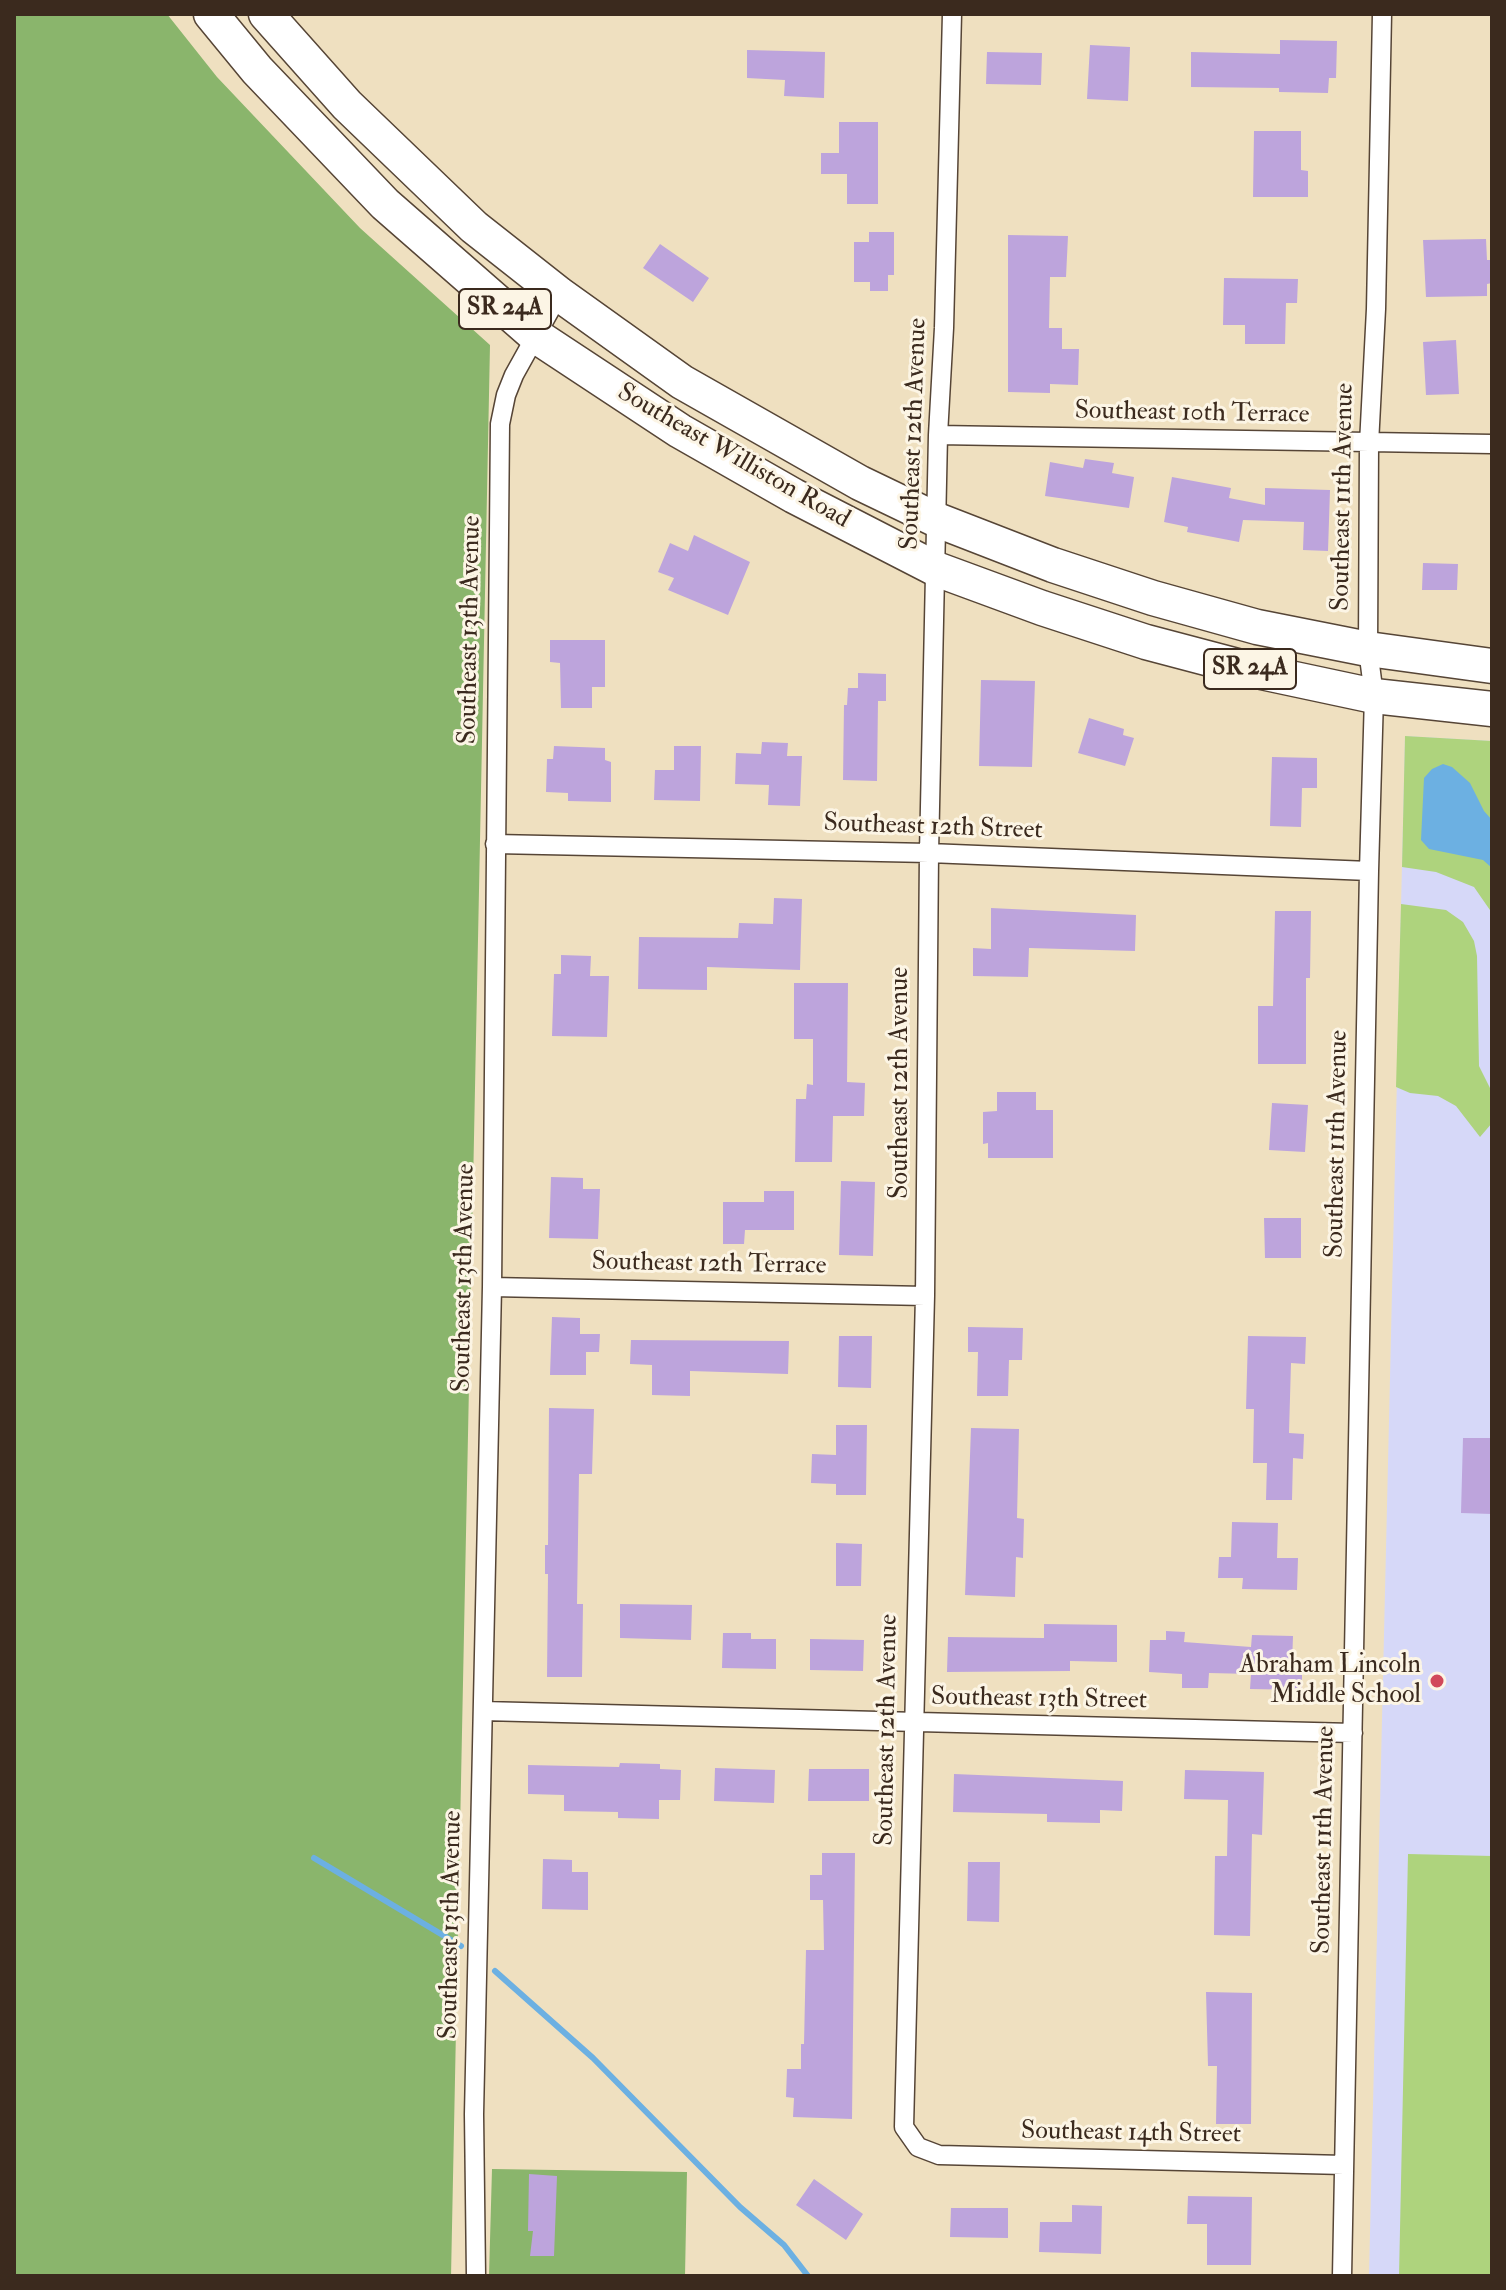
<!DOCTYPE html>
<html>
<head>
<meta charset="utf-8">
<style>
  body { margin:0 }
  #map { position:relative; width:1506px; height:2290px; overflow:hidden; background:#efe0c0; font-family:"IM FELL Double Pica",serif }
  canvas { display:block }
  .frame { position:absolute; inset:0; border:16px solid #3b2a1e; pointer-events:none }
</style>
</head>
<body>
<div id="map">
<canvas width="1506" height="2290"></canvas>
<div class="frame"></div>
</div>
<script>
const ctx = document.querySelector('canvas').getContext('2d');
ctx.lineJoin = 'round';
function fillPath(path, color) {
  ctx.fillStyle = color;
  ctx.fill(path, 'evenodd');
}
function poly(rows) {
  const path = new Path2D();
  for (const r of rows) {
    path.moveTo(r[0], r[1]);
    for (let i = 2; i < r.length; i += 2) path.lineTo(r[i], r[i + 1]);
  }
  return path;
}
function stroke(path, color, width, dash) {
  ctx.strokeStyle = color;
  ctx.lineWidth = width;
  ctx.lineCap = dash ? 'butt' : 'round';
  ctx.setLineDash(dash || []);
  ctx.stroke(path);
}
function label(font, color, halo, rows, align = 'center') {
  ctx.font = font + ' "IM FELL Double Pica",serif';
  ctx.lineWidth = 6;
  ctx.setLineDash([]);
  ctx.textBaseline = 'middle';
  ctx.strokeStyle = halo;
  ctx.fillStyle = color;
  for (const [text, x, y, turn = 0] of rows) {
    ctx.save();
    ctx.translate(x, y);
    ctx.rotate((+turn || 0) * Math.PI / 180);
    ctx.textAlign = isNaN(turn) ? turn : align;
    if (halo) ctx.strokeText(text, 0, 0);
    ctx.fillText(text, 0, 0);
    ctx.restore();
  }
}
fillPath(poly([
  [1405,736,1492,741,1492,2276,1369,2276]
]), '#d6d8f8');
fillPath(poly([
  [1405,736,1492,741,1492,913,1474,887,1436,872,1402,867],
  [1401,904,1446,910,1463,922,1474,941,1477,956,1479,1066,1492,1092,1492,1123,1480,1137,1456,1106,1438,1096,1410,1093,1396,1087],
  [1408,1854,1492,1856,1492,2276,1399,2276]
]), '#aed37d');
fillPath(poly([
  [14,14,167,14,217,77,360,228,490,345,451,2276,14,2276],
  [492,2169,687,2172,685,2276,489,2276]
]), '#8ab56c');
fillPath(poly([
  [1443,764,1452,767,1470,783,1484,811,1492,820,1492,868,1483,860,1429,849,1421,840,1424,778,1432,769]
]), '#6cb0e2');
stroke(poly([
  [314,1858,461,1946],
  [495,1971,593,2058,740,2207,784,2245,808,2276]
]), '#6cb0e2', 6);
fillPath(poly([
  [1280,40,1337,41,1336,78,1329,78,1328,93,1279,92,1279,88,1191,87,1191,52,1280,54],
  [1090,45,1130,47,1128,101,1087,99],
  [747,50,825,52,824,98,784,96,785,80,747,78],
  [987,52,1042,53,1041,85,986,84],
  [839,122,878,122,878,204,847,204,847,174,821,174,821,153,839,153],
  [1254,131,1301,131,1301,170,1308,171,1308,197,1253,197],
  [869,232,894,232,894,275,888,275,888,291,870,291,870,282,854,282,854,242,869,242],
  [1008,235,1068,236,1066,277,1050,277,1049,328,1062,328,1062,349,1079,349,1078,385,1050,384,1050,393,1008,392],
  [1486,239,1487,260,1492,260,1492,283,1487,284,1487,296,1426,297,1423,240],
  [660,244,709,278,693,302,643,268],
  [1224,278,1298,279,1297,303,1286,303,1285,344,1245,344,1245,325,1223,325],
  [1456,340,1459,394,1426,395,1423,342],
  [1085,459,1114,463,1112,473,1134,477,1129,508,1045,496,1050,462,1083,468],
  [1172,477,1231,488,1229,498,1265,505,1265,488,1330,490,1328,551,1303,550,1304,522,1243,520,1239,542,1187,532,1188,527,1164,522],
  [694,535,750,562,728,615,668,590,674,578,658,572,670,543,688,551],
  [1423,563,1458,564,1457,590,1422,590],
  [550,640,605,640,605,687,592,687,592,708,561,708,560,663,550,662],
  [858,673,886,674,886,701,878,701,877,781,843,780,844,705,847,705,848,688,858,688],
  [981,680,1035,681,1032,767,979,766],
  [1089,718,1124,729,1123,735,1134,738,1125,766,1078,753],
  [762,742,788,743,787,756,802,756,800,806,768,805,769,785,735,784,736,753,761,754],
  [554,746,605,748,605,760,611,762,611,802,568,801,568,793,546,792,547,759,553,759],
  [674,746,701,746,700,801,654,800,655,770,674,770],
  [1272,757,1317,758,1317,788,1302,788,1301,827,1270,826],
  [774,898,802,899,800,970,707,967,707,990,638,989,639,937,738,938,739,923,773,924],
  [991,908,1136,915,1135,951,1029,948,1028,977,973,976,973,948,991,949],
  [1275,911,1311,911,1310,978,1306,978,1306,1064,1258,1064,1258,1006,1273,1006],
  [561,955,591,956,590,976,609,976,607,1037,552,1036,554,974,561,974],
  [794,983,848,983,847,1082,865,1083,864,1116,833,1116,832,1162,795,1162,796,1099,806,1099,807,1084,813,1085,813,1039,794,1039],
  [997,1092,1036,1092,1036,1110,1053,1110,1053,1158,988,1158,988,1143,983,1144,983,1112,997,1111],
  [1272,1103,1308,1105,1305,1152,1269,1150],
  [551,1177,583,1178,583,1189,600,1189,598,1239,549,1238],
  [841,1181,875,1182,873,1256,839,1255],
  [764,1191,794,1191,794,1230,745,1230,744,1244,723,1244,723,1202,764,1202],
  [1264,1218,1301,1218,1301,1258,1265,1258],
  [552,1317,580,1318,580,1334,600,1334,599,1352,586,1352,586,1375,550,1375],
  [968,1327,1023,1328,1022,1360,1009,1360,1008,1396,977,1396,978,1352,968,1352],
  [839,1336,872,1336,871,1388,838,1387],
  [1248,1336,1306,1337,1305,1364,1291,1363,1289,1433,1304,1434,1303,1459,1293,1458,1292,1500,1266,1500,1267,1463,1253,1463,1254,1409,1246,1409],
  [631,1340,789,1341,788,1374,690,1371,690,1396,652,1395,652,1365,630,1364],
  [549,1408,594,1409,592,1474,579,1474,577,1604,583,1604,582,1677,547,1677,548,1574,545,1574,545,1545,548,1545],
  [836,1425,867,1425,866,1495,836,1495,836,1484,811,1483,812,1454,836,1455],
  [971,1428,1019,1429,1017,1518,1024,1519,1023,1558,1016,1557,1015,1597,965,1595],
  [1463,1438,1492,1438,1492,1514,1461,1513],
  [1232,1522,1278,1523,1277,1558,1298,1558,1297,1590,1242,1589,1243,1578,1218,1578,1219,1557,1231,1557],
  [836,1543,862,1544,861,1586,836,1586],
  [620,1604,692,1605,691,1640,620,1638],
  [1044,1624,1117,1625,1117,1662,1070,1661,1070,1671,947,1672,948,1637,1044,1638],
  [1166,1631,1185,1632,1184,1642,1251,1647,1252,1635,1293,1636,1292,1664,1302,1664,1302,1690,1250,1689,1251,1674,1209,1673,1208,1688,1182,1688,1182,1674,1149,1672,1150,1640,1166,1640],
  [723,1633,751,1633,751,1639,776,1639,776,1669,722,1668],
  [810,1639,864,1640,863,1671,810,1670],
  [620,1763,660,1764,660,1769,681,1770,680,1800,659,1800,659,1819,618,1818,618,1812,564,1811,564,1795,528,1794,528,1765,619,1767],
  [715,1768,775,1770,774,1803,714,1801],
  [809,1769,869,1769,869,1801,808,1801],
  [1185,1770,1264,1772,1262,1835,1252,1834,1250,1936,1214,1935,1215,1856,1227,1856,1228,1800,1184,1799],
  [954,1774,1123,1781,1122,1811,1100,1810,1100,1823,1047,1822,1047,1814,953,1812],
  [822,1853,855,1853,852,2119,793,2117,794,2098,786,2097,787,2069,801,2069,801,2044,804,2044,806,1950,824,1950,823,1900,810,1900,810,1875,822,1875],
  [543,1859,572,1860,572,1872,588,1872,588,1910,542,1909],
  [968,1862,1000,1862,999,1922,967,1921],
  [1206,1992,1252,1993,1251,2124,1216,2124,1217,2066,1208,2066],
  [529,2174,557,2176,554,2256,530,2256,533,2231,528,2231],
  [814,2179,863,2214,846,2240,796,2205],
  [1188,2196,1252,2197,1251,2265,1207,2265,1207,2224,1187,2224],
  [1072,2205,1102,2206,1101,2254,1039,2252,1040,2222,1072,2222],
  [951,2208,1008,2208,1008,2238,950,2237]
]), '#bda4dc');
const street = poly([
  [952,14,944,328,938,435,929,853,925,1296,904,2127,918,2147,939,2155,1344,2165],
  [938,435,1492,444],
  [495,844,929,853,1369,871],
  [492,1287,925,1296],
  [483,1711,1353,1733],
  [476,2276,474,2114,492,1287,500,424,506,395,514,375,559,294],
  [1342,2276,1369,871,1374,696,1368,649,1369,444,1376,309,1382,14]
]);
const highway = poly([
  [211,14,257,70,385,204,536,336,680,431,794,496,936,569,1042,608,1146,642,1252,670,1374,696,1492,709],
  [266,14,347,105,474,227,559,294,682,382,860,483,937,520,1053,565,1153,598,1257,627,1368,649,1492,666]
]);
stroke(street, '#564536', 21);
stroke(highway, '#564536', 37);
stroke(street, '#fff', 18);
stroke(highway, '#fff', 34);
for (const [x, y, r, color] of [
  [1437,1681,8,"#d1495b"]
]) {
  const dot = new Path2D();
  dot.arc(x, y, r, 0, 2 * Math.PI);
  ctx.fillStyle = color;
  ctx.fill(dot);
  stroke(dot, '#fcf5e5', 3);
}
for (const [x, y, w] of [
  [505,309,92],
  [1250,669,92]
]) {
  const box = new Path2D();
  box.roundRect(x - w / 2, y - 20, w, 40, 6);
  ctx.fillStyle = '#fcf5e5';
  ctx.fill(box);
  stroke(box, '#3b2a1e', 2);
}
label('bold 24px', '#3b2a1e', null, [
  ["SR 24A",505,309],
  ["SR 24A",1250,669]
]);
label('26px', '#3b2a1e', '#fcf5e5', [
  ["Southeast 10th Terrace",1192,414,1],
  ["Southeast 12th Avenue",915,434,-88],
  ["Southeast Williston Road",733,457,30],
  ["Southeast 11th Avenue",1344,497,-89],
  ["Southeast 13th Avenue",471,630,-89],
  ["Southeast 12th Street",933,828,2],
  ["Southeast 12th Avenue",901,1083,-90],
  ["Southeast 11th Avenue",1338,1144,-89],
  ["Southeast 12th Terrace",709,1265,1],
  ["Southeast 13th Avenue",465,1278,-89],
  ["Southeast 13th Street",1039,1700,1],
  ["Southeast 12th Avenue",888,1730,-89],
  ["Southeast 11th Avenue",1325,1840,-89],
  ["Southeast 13th Avenue",452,1925,-89],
  ["Southeast 14th Street",1131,2134,1]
]);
label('26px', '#3b2a1e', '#fcf5e5', [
  ["Abraham Lincoln",1421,1666],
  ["Middle School",1421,1696]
], 'right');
</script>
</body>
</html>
